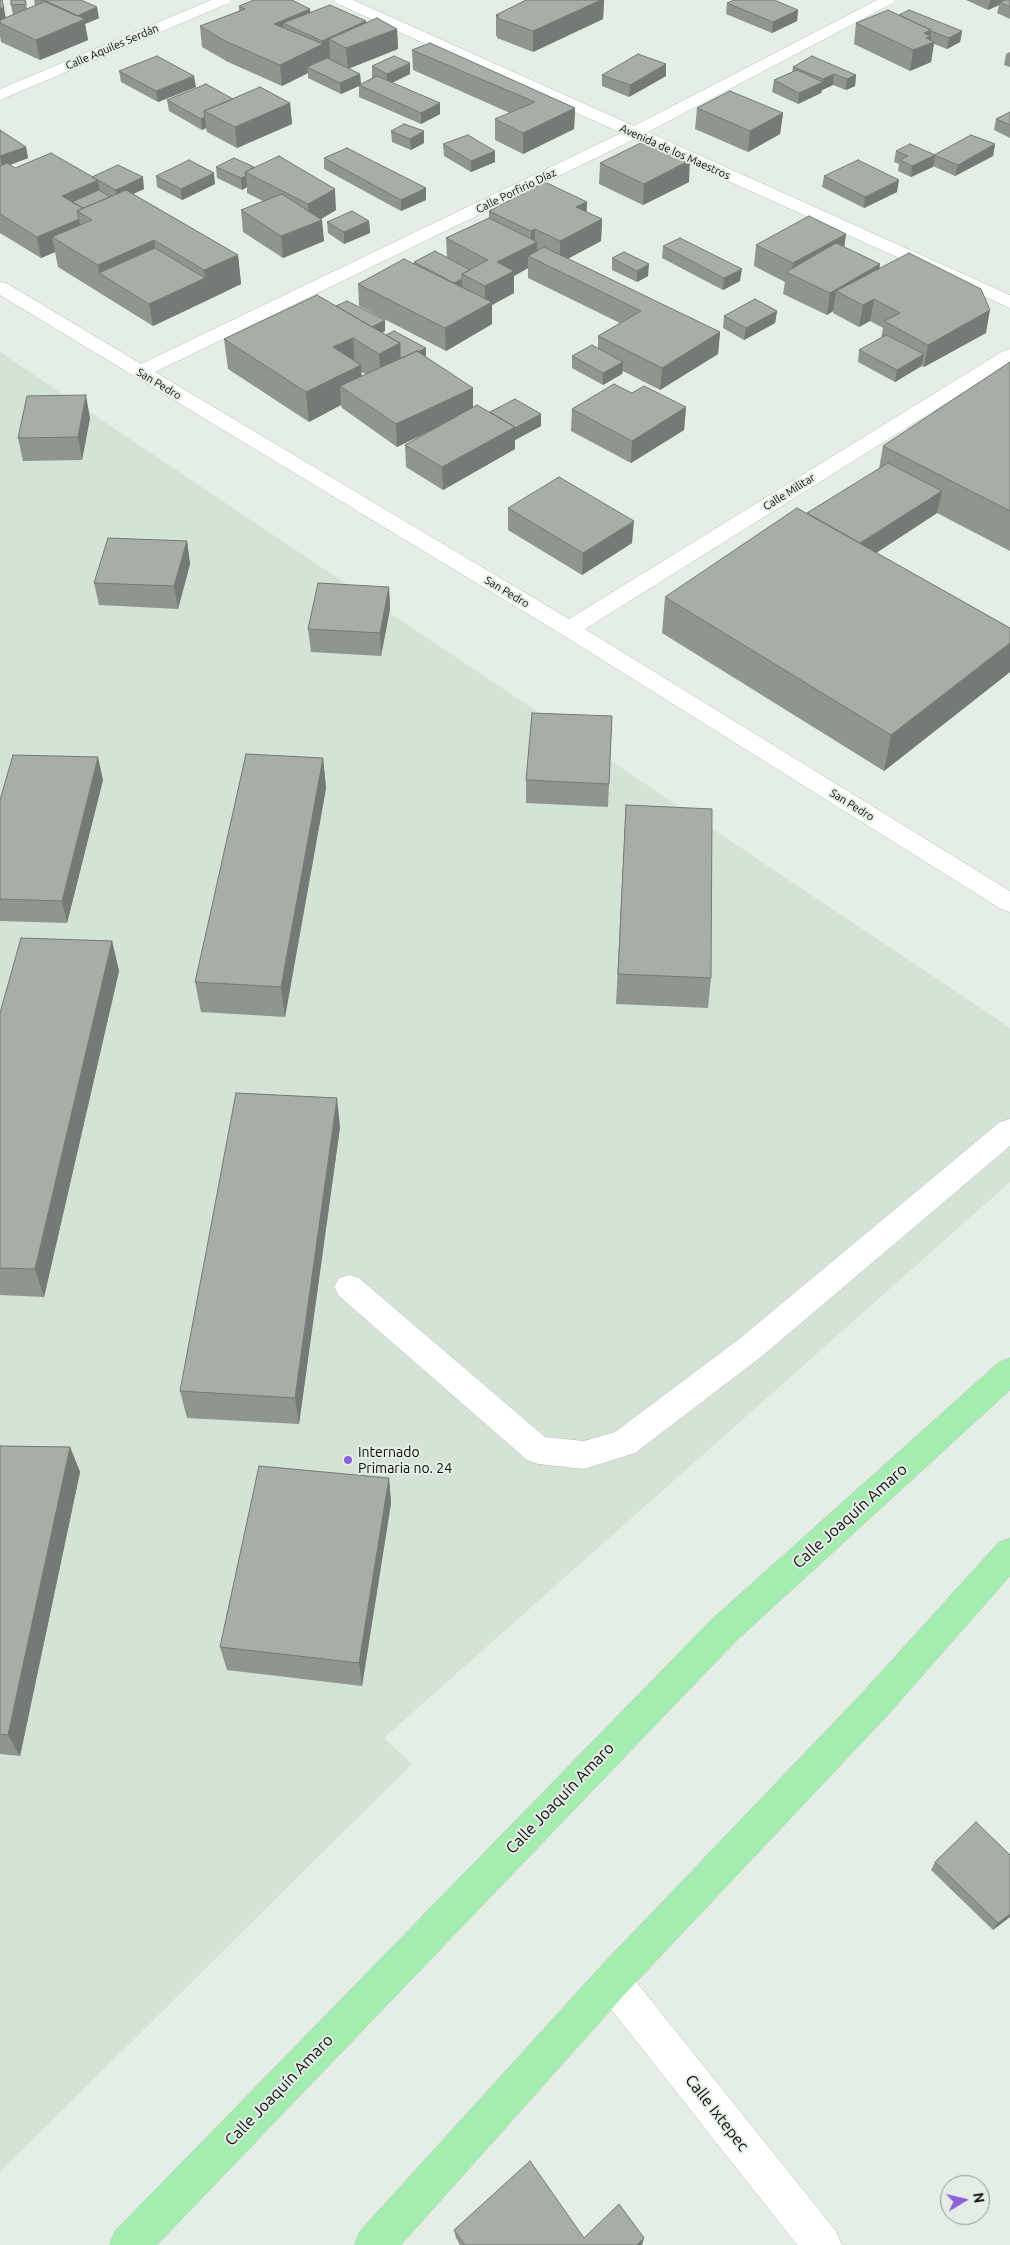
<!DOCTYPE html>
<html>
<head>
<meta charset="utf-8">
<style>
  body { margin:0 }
  #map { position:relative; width:1010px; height:2245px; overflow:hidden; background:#e5eee6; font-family:Ubuntu,sans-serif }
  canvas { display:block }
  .north { position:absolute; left:940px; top:2175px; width:50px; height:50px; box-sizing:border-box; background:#e5eee6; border:1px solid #8d948e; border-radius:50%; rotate:81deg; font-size:14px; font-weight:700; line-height:20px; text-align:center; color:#0a0c0a }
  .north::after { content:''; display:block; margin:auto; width:18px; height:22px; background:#8e5fd9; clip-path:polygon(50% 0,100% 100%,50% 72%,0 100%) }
</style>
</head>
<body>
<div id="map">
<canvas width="1010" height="2245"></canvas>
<div class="north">N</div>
</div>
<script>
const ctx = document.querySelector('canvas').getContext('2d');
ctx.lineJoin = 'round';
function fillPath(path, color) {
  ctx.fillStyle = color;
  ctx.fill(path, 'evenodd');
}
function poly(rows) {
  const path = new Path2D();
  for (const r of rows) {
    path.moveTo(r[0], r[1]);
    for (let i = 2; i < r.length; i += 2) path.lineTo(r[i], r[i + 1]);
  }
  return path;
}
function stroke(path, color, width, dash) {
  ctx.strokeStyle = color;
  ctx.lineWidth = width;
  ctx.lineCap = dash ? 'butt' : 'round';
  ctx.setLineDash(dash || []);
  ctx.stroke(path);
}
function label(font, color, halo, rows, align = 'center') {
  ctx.font = font + ' Ubuntu,sans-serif';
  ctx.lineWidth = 4;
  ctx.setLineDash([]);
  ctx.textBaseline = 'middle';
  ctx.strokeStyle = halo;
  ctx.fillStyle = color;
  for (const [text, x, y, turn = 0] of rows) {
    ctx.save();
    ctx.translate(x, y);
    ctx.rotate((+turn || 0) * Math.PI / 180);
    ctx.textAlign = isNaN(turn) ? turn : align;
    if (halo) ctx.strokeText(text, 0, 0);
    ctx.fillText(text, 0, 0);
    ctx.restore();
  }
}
fillPath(poly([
  [0,352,1010,1028,1010,1182,384,1738,412,1764,0,2172]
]), '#d4e3d5');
const service = poly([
  [1010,1119,1010,1146,761,1357,635,1453,584,1469,538,1464,527,1460,339,1296,334,1287,339,1278,349,1275,359,1278,545,1437,584,1441,615,1432,739,1339,1000,1122,1010,1119]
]);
const minor = poly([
  [211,0,232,0,229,3,0,100,0,89,211,0],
  [333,0,353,0,634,126,877,0,896,0,893,3,648,132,1010,295,1010,308,635,139,155,372,569,619,1003,351,1010,349,1010,363,585,629,1010,891,1010,912,1001,909,561,634,0,295,0,282,6,283,141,364,621,133,336,3,333,0],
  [612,1962,625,1968,836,2231,842,2245,797,2245,599,1994,593,1981,599,1968,612,1962]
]);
const primary = poly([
  [1010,1358,1010,1390,735,1642,157,2245,109,2245,115,2231,711,1620,999,1362,1010,1358],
  [1010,1538,1010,1576,886,1717,625,1994,401,2245,354,2245,360,2231,599,1968,862,1693,999,1542,1010,1538]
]);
stroke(service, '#b5bdb5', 1);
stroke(minor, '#b5bdb5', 1);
stroke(primary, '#c9cac9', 1);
fillPath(service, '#fff');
fillPath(minor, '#fff');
fillPath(primary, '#a4ecb0');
fillPath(poly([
  [26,0,27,9,35,6,34,0,81,0,99,18,85,24,88,40,40,60,1,42,0,36,0,20,13,15,11,5],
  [526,0,604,0,603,19,533,52,497,38,497,36,496,36,496,15],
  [966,0,1010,0,1010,19,997,13,999,5,988,10],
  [727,3,798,10,797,21,772,33,726,14],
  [239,6,311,12,366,21,366,23,397,29,398,49,349,68,360,74,361,84,373,78,372,78,372,66,410,74,392,83,440,114,421,124,359,97,359,86,341,94,308,78,308,73,282,86,228,62,202,47,200,26,239,12],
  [899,15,962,31,960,42,947,49,934,44,931,62,910,71,854,44,856,23],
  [412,50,575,108,574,129,523,154,495,140,495,119,510,113,413,70],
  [1010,52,1010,67,1004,65,1006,54],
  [666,64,666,76,629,97,602,86,602,75],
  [793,67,856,75,855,86,846,90,833,85,822,90,821,93,798,104,772,92,774,80,792,72],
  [119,71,196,87,158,102,121,82],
  [233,99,290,103,292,124,237,148,207,132,206,128,202,130,169,111,167,100],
  [697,108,783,113,780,134,748,152,695,129],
  [1010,112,1010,138,994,130,996,119],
  [0,130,26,147,28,158,10,165,15,168,92,177,144,189,133,194,238,255,241,284,153,326,58,267,55,252,41,258,0,233],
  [391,131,424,143,411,150,392,142],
  [443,144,495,151,495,162,471,172,444,156],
  [995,144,993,156,955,176,933,166,911,177,898,171,899,164,894,162,896,151,934,155],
  [234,158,336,210,321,219,324,241,283,258,243,232,241,210,263,201,247,193,247,187,242,190,217,178,216,167],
  [324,158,426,200,401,211,324,169],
  [600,163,689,182,643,205,599,184],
  [156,176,215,184,182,200,157,187],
  [824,176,897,192,864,208,822,187],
  [587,202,586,212,602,219,601,241,567,259,720,332,718,354,660,390,623,371,622,374,603,385,572,368,572,356,598,348,598,336,620,323,528,278,528,268,514,276,514,293,492,305,492,324,446,351,359,306,358,284,414,264,414,262,447,258,446,238,489,218,489,211],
  [369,221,370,233,344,244,328,233,327,222],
  [846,234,844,247,880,264,879,268,986,333,924,367,922,366,895,382,858,362,859,350,881,338,883,328,870,321,859,327,833,313,833,311,827,315,783,294,785,282,754,266,756,245],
  [663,246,740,281,723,290,662,258],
  [612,258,648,276,637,282,612,270],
  [336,306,385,331,382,333,386,335,426,348,426,357,473,408,490,412,541,414,541,426,515,440,515,449,443,490,406,467,405,445,436,428,397,447,342,408,341,405,309,422,228,369,224,339],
  [361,372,366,374,362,376],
  [777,311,775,323,744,340,723,328,724,316],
  [1010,362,1010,551,937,513,876,553,1010,628,1010,672,884,771,662,633,665,597,807,513,879,469,883,446],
  [632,393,686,407,684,430,631,463,571,431,572,409],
  [90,418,82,460,23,461,18,438],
  [508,508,632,543,582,575,508,530],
  [187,541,190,564,178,609,99,605,94,583],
  [389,587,390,609,381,656,311,652,308,629],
  [612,716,608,807,526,803,526,780],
  [323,758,326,788,285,1017,201,1012,195,982],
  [103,780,67,923,0,921,0,800],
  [626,805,711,978,708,1008,616,1004],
  [112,941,119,971,44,1297,0,1295,0,1013],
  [340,1127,299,1424,187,1418,180,1391],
  [0,1446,70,1447,80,1472,20,1756,0,1754],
  [389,1478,391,1503,362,1686,227,1670,220,1647],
  [1010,1855,1010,1917,993,1930,931,1870,935,1862],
  [454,2230,584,2238,642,2245,460,2245,456,2238]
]), '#8f9690');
fillPath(poly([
  [600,0,604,0,603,19,533,52,533,31],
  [990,0,1010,0,1000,2,999,5,988,10],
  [97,7,99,18,85,24,88,40,40,60,36,40,77,16],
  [0,8,4,8,6,19,0,20],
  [310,9,312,29,283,23,285,41,274,24],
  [798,10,797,21,772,33,773,22],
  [366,21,367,40,397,29,398,49,348,69,346,48,329,39,330,58,307,67,308,73,282,86,280,65,322,44,322,41],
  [931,30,930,37,931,36,930,43,934,42,931,62,910,71,913,50,924,33],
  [962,31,960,42,947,49,949,38],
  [410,63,410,74,387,85,387,74],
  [666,64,666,76,629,97,630,85],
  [360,74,361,85,341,94,340,83],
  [834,74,833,85,822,90,821,93,798,104,799,93,823,82,823,79],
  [856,75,855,86,846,90,847,79],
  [194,76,196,87,158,102,156,91],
  [290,103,292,124,237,148,235,127],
  [440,103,440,114,421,124,421,113],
  [575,108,574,129,523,154,523,133],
  [783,113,780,134,748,152,750,131],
  [205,117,206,128,202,130,201,119],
  [424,131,424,143,411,150,410,139],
  [995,144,993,156,955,176,958,165],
  [26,147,28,158,4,167,2,165,0,156],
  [495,151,495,162,471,172,471,161],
  [935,155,933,167,911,177,912,166],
  [690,160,689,182,643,205,644,184],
  [214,173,215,184,182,200,181,189],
  [246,176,247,187,242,190,241,178],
  [143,177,144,189,117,201,116,190],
  [98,180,101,202,75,213,62,196],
  [899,180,897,192,864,208,865,197],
  [426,188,426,200,401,211,401,200],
  [335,189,336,210,316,222,322,220,324,241,283,258,281,236,310,225,308,204],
  [587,202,586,223,576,207],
  [79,219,82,240,52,237,55,252,41,258,37,237],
  [602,219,601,241,560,263,560,241],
  [369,221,370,233,344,244,344,232],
  [535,229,535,243,537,242,537,260,528,256,528,268,514,276,514,293,492,305,492,324,446,351,445,328,485,305,485,286,497,262,531,245,531,231],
  [846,234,843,256,792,275,793,263],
  [154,240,158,270,99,273,98,265],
  [238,255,241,284,208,300,204,270],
  [649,264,648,276,637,282,637,271],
  [880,264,877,285,836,291,833,311,827,315,830,293],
  [742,269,740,281,723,290,724,278],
  [205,278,208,300,153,326,149,304],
  [462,279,463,290,454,283],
  [874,299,870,321,859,327,863,305],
  [990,310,986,333,924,367,928,345],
  [777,311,775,323,744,340,746,328],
  [385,320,385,331,365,343,364,331],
  [720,332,718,354,660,390,662,368],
  [353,338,355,368,361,365,363,395,340,386,341,405,309,422,306,392,333,347],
  [400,343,401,373,381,384,379,354],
  [426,348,426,359,404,359],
  [924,354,921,366,895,382,897,370],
  [623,362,622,374,603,385,603,373],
  [473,388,473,410,397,447,396,424],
  [86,395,90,418,82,460,78,437],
  [686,407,684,430,631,463,632,441],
  [541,414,541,426,515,440,515,449,443,490,442,467,515,427],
  [942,491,937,513,844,574,848,551],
  [634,521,632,543,582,575,583,553],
  [187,541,190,564,178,609,174,586],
  [389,587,390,609,381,656,380,633],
  [1010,643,1010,672,884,771,891,735],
  [98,757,103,780,67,923,62,901],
  [323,758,326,788,285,1017,281,987],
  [112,941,119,971,44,1297,35,1269],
  [337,1098,340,1127,299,1424,295,1398],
  [70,1447,80,1472,20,1756,8,1735],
  [389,1478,391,1503,362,1686,359,1663],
  [1010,1914,1010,1917,993,1930,998,1923],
  [644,2238,642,2245,637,2245]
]), '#747a75');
const building = poly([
  [0,0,2,0,4,8,0,8,0,0],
  [11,0,25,0,26,4,11,5,11,0],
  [41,0,81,0,97,7,77,16,41,0],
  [254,0,292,0,310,9,274,24,323,44,280,65,225,41,200,26,245,9,239,6,254,0],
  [526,0,601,0,533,31,497,18,499,16,496,15,526,0],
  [734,0,774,0,798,10,773,22,727,3,734,0],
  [1005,0,1010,0,1010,7,1000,2,1005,0],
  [46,1,85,19,36,40,0,23,0,20,46,1],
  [330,5,366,21,322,41,283,23,330,5],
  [888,10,931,30,924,33,931,36,926,38,934,42,913,50,856,23,888,10],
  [909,10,962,31,949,38,931,31,931,30,899,15,909,10],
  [377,18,397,29,346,48,329,39,377,18],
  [430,43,575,108,523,133,495,119,535,102,412,50,430,43],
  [638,54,666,64,630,85,602,75,638,54],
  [157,56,194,76,156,91,119,71,157,56],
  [394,56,410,63,387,74,372,66,394,56],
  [812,56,856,75,847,79,834,74,823,79,793,67,812,56],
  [327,58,360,74,340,83,307,67,327,58],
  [797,70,823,82,799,93,774,80,797,70],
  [377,76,440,103,421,113,359,85,377,76],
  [206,84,233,99,204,111,205,117,201,119,167,100,206,84],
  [260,87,290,103,235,127,204,111,260,87],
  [730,91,783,113,750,131,697,108,730,91],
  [1010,112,1010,125,996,119,1010,112],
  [404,124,424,131,410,139,391,131,404,124],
  [0,130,26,147,0,156,0,130],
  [468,135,495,151,471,161,443,144,468,135],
  [971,135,995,144,958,165,934,155,971,135],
  [647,140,690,160,644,184,600,163,647,140],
  [910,144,935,155,912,166,900,160,908,156,896,151,910,144],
  [347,148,426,188,401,200,324,158,347,148],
  [51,153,98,180,62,196,83,208,77,211,79,219,37,237,0,214,0,166,7,163,15,168,51,153],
  [279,156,335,189,308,204,245,172,279,156],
  [234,158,254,167,245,172,246,176,241,178,216,167,234,158],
  [189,160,214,173,181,189,156,176,189,160],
  [858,160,899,180,865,197,824,176,858,160],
  [118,165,143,177,116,190,92,177,118,165],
  [545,182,587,202,576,207,602,219,560,241,535,229,531,231,489,211,545,182],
  [99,190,110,197,83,208,72,202,99,190],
  [126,190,238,255,204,270,154,240,98,265,52,237,92,220,77,211,126,190],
  [282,194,322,220,281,236,241,210,282,194],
  [352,211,369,221,344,232,327,222,352,211],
  [809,216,846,234,793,263,756,245,809,216],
  [489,218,537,242,497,262,514,271,485,286,462,274,488,260,446,238,489,218],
  [680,238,742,269,724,278,663,246,680,238],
  [836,243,880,264,830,293,786,272,836,243],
  [544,247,720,332,662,368,598,336,641,311,528,256,544,247],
  [155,248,205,278,149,304,99,273,155,248],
  [435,251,470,270,462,274,462,279,454,283,414,262,435,251],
  [624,252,649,264,637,271,612,258,624,252],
  [909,253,981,289,990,310,928,345,884,321,900,313,874,299,863,305,836,291,909,253],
  [404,259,492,302,445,328,358,284,404,259],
  [317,295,400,343,379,354,353,338,333,347,361,365,306,392,224,339,317,295],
  [755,299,777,311,746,328,724,316,755,299],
  [347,301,385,320,372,327,336,306,347,301],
  [394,331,426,348,418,352,417,351,402,358,400,357,400,343,386,335,394,331],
  [886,335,924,354,897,370,859,350,886,335],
  [592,345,623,362,603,373,572,356,592,345],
  [417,351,473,388,396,424,340,386,417,351],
  [1010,362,1010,511,883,446,1010,362],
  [614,384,632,393,644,386,686,407,632,441,572,409,614,384],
  [86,395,78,437,18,438,27,396,86,395],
  [515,399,541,414,515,428,515,427,490,412,515,399],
  [477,405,515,427,442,467,405,445,477,405],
  [888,463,942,491,860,543,807,513,888,463],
  [559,477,634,521,583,553,508,508,559,477],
  [797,508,1010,628,1010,643,891,735,665,597,797,508],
  [108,538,187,541,174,586,94,583,108,538],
  [318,583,389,587,380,633,308,629,318,583],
  [532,713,612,716,609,784,526,780,532,713],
  [246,754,323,758,281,987,195,982,246,754],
  [13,755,98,757,62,901,0,899,0,800,13,755],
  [626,805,712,809,711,978,618,974,626,805],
  [21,938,112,941,35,1269,0,1268,0,1013,21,938],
  [236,1093,337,1098,295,1398,180,1391,236,1093],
  [0,1446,70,1447,8,1735,0,1734,0,1446],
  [259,1466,389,1478,359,1663,220,1647,259,1466],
  [976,1822,1010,1855,1010,1914,998,1923,935,1862,976,1822],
  [530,2161,584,2238,619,2204,644,2238,637,2245,465,2245,454,2230,530,2161]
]);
fillPath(building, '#a6aea7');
stroke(building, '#747a75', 1);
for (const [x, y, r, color] of [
  [348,1460,5,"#8e5fd9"]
]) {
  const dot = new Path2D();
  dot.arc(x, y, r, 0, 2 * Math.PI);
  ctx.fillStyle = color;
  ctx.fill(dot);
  stroke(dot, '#e5eee6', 2);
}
label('11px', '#0a0c0a', '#e5eee6', [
  ["Calle Aquiles Serdán",112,47,-23],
  ["Avenida de los Maestros",675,152,24],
  ["Calle Porfirio Díaz",516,191,-26],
  ["San Pedro",159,384,31],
  ["Calle Militar",789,492,-32],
  ["San Pedro",507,592,31],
  ["San Pedro",852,805,32]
]);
label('14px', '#0a0c0a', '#e5eee6', [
  ["Internado",358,1452],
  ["Primaria no. 24",358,1468]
], 'left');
label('16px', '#0a0c0a', '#e5eee6', [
  ["Calle Joaquín Amaro",850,1516,-42],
  ["Calle Joaquín Amaro",560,1798,-46],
  ["Calle Joaquín Amaro",279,2090,-46],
  ["Calle Ixtepec",717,2113,52]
]);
</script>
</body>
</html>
